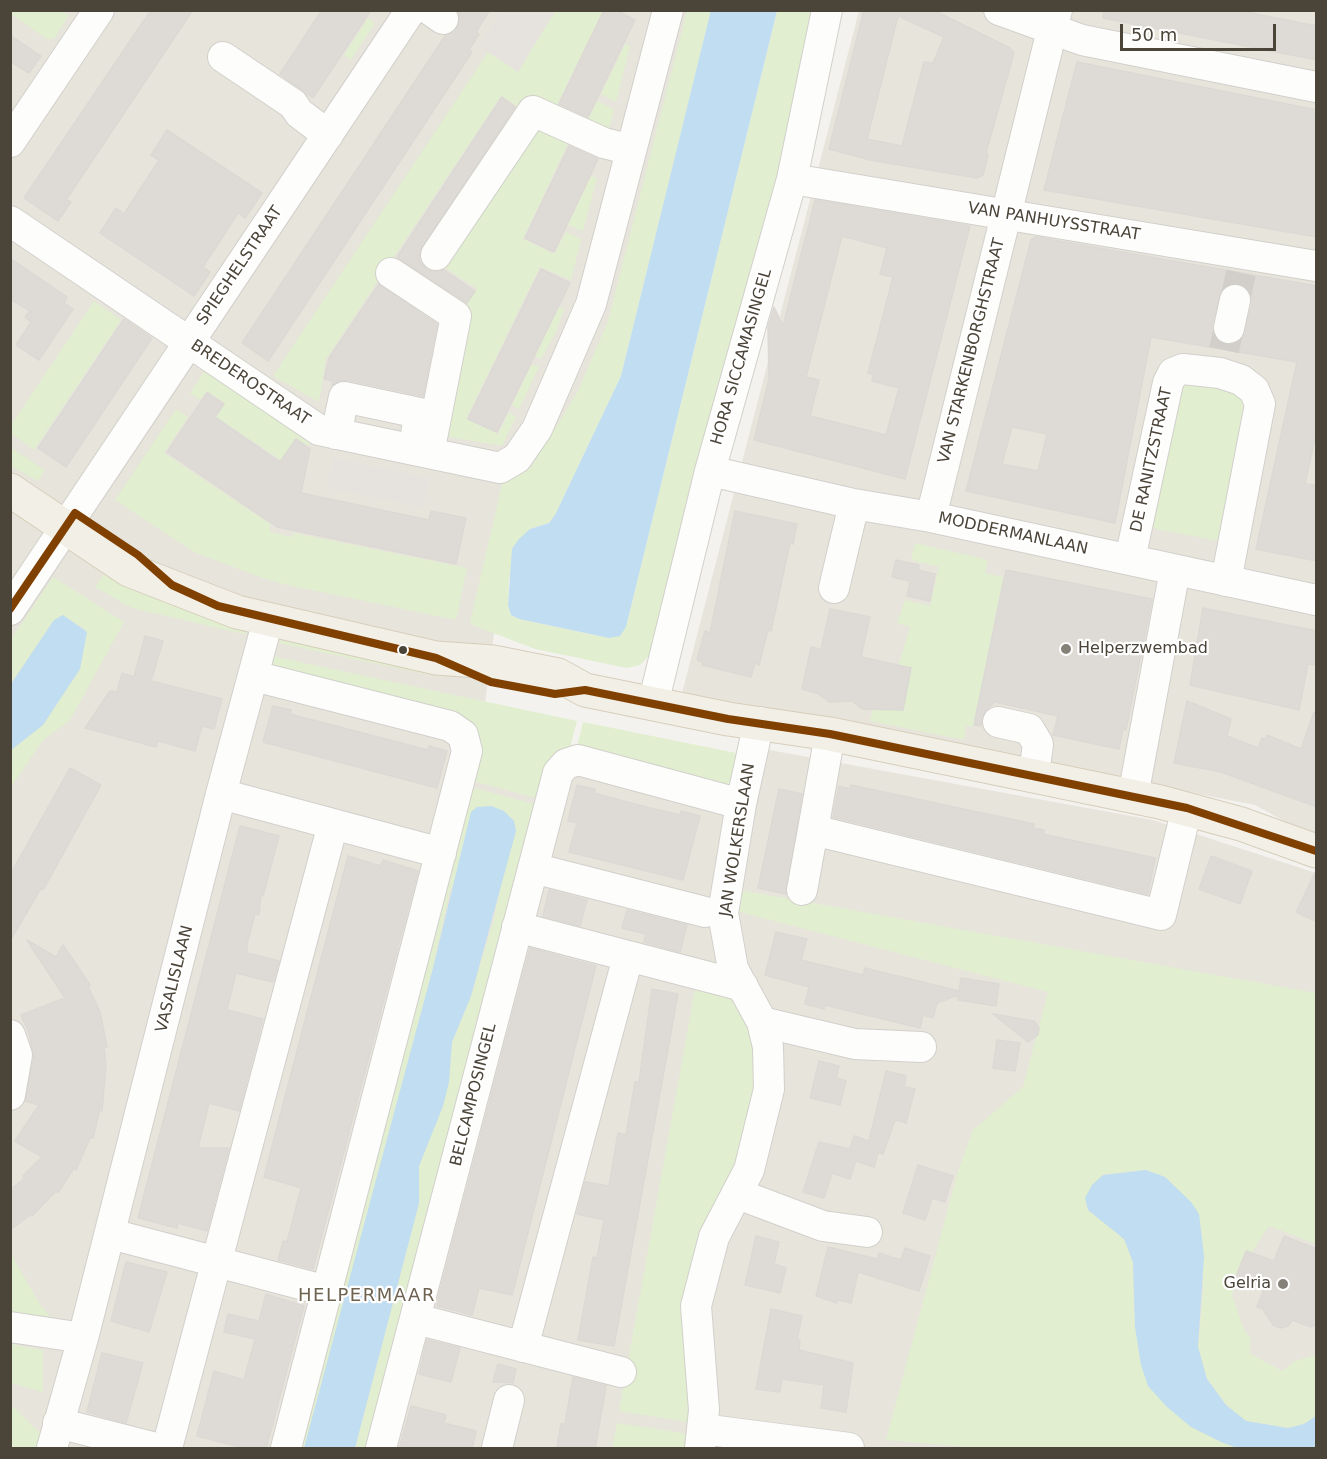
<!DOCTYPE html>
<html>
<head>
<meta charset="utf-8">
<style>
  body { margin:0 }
  #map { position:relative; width:1327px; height:1459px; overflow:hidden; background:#f4f2ee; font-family:"DejaVu Sans",sans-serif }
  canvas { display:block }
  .frame { position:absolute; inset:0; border:12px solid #4b4439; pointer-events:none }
  .scale { position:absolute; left:1120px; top:24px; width:156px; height:27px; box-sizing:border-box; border:3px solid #4b4439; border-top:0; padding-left:8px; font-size:18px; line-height:21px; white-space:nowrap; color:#4b4439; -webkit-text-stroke:4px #fff; paint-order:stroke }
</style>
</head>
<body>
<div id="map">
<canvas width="1327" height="1459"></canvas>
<div class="frame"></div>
<div class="scale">50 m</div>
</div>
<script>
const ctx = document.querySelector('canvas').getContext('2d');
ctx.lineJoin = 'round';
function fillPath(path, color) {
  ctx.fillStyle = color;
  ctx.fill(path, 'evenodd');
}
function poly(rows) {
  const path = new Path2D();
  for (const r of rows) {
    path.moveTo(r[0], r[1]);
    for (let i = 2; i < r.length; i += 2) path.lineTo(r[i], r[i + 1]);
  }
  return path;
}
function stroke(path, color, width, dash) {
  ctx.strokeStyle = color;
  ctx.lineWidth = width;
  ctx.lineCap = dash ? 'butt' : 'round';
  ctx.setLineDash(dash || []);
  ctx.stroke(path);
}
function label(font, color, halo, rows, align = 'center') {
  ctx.font = font + ' "DejaVu Sans",sans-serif';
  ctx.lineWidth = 4.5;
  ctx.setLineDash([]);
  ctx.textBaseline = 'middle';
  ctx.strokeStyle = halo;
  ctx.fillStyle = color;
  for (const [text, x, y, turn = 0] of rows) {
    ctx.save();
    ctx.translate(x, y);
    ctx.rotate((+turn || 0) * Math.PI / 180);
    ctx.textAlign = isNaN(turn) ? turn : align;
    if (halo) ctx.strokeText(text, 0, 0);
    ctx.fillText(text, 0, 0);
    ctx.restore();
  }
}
fillPath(poly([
  [10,11,697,11,663,150,581,415,504,556,480,742,733,808,764,749,1153,820,1316,873,1316,1448,11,1448],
  [859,11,1316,11,1316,839,1255,805,682,693]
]), '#e7e4dc');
fillPath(poly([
  [59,10,69,15,54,39,47,39,11,14,11,11],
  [555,11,603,11,553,113,524,99,518,107,501,96,326,359,319,402,273,376,488,52,518,71],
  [687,11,711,11,621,376,555,515,549,523,530,529,509,579,508,605,511,615,519,619,609,638,626,627,777,11,820,11,650,655,640,665,627,668,535,649,470,624,471,618,504,476,524,472,531,467,577,393,608,321],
  [368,18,375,23,351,60,344,55],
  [625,44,630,46,616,102,601,94],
  [597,101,614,109,607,138,587,122],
  [538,127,572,135,523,239,554,254,566,232,581,239,571,280,540,267,466,419,498,434,509,412,516,417,502,446,438,435,462,310,477,289,444,267],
  [591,176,597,178,583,231,568,225],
  [94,301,121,320,34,450,11,433,11,425],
  [559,307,564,309,556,332,541,359,535,356],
  [532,364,539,367,519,409,512,405],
  [206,369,312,440,308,446,296,438,281,460,216,417,225,403,207,391,200,400,190,393],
  [1194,380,1243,396,1248,411,1219,539,1214,540,1156,529,1151,524,1178,392,1187,381],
  [176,409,188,417,164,453,270,524,270,532,292,537,294,533,467,568,456,620,283,584,260,577,194,552,115,500],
  [10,447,45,470,38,481,11,466],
  [915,543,988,560,985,573,1003,577,973,727,966,726,964,740,870,721,873,709,885,711,910,627,897,623,905,600,930,606,939,567,911,560],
  [109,566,235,624,248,635,132,608,95,587],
  [53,577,124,622,70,720,43,740,11,787,11,750,43,725,80,669,87,632,81,626,54,620,11,684,11,639],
  [283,639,433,674,430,675,278,643],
  [271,656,577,721,568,755,544,800,465,779,475,741,267,672],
  [583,722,741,754,735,779,724,786,575,754],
  [463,785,542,806,374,1448,355,1448,419,1203,419,1166,443,1106,449,1082,452,1042,471,996,494,918,514,821,501,809,450,891,433,968,306,1442,304,1448,293,1448],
  [734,889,1316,993,1316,1244,1269,1226,1242,1267,1232,1295,1244,1330,1251,1339,1249,1353,1282,1371,1295,1361,1316,1355,1316,1416,1304,1424,1288,1428,1246,1421,1226,1405,1207,1379,1198,1347,1203,1291,1201,1227,1146,1170,1103,1175,1085,1198,1088,1210,1124,1239,1133,1262,1135,1327,1191,1427,1237,1448,980,1448,886,1440,958,1171,973,1130,1023,1087,1048,992,732,910],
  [696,984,724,989,753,1018,755,1121,712,1221,694,1423,619,1411],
  [10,1252,39,1303,56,1324,11,1317],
  [10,1344,43,1350,43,1392,11,1383],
  [10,1404,38,1431,48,1434,44,1448,11,1448],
  [617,1423,694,1435,692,1448,612,1448]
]), '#e1eecf');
fillPath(poly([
  [502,11,555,11,518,72,479,46],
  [333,458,430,478,423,507,327,488]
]), '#e6e3df');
fillPath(poly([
  [711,10,777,11,626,627,620,636,609,638,519,619,511,615,508,605,512,549,519,539,530,529,549,523,555,515,621,376],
  [63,615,87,632,80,669,43,725,11,750,11,684,54,620],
  [477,807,491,806,504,811,514,821,516,831,471,996,452,1042,449,1082,443,1106,419,1166,419,1203,355,1448,304,1448,433,968,471,812],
  [1146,1170,1165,1177,1191,1202,1199,1214,1204,1256,1198,1347,1207,1379,1226,1405,1246,1421,1288,1428,1304,1424,1316,1416,1316,1448,1237,1448,1221,1442,1191,1427,1167,1407,1148,1386,1141,1365,1135,1327,1133,1262,1124,1239,1088,1210,1085,1198,1092,1185,1103,1175]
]), '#c0ddf1');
const building = poly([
  [151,10,193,10,66,200,71,202,58,221,24,198,151,10],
  [322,10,371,10,313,98,280,74,322,10],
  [458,10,490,10,476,32,479,34,469,50,472,52,268,361,242,343,445,36,457,28,460,20,458,10],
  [604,10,616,10,635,20,588,117,559,104,604,10],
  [864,10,933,10,1010,48,1014,53,986,153,988,155,983,175,977,178,870,160,829,149,864,10],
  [898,16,944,37,933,63,924,62,902,146,867,139,898,16],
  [1104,10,1236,10,1317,26,1317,60,1103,18,1104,10],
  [10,35,41,56,29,73,10,61,10,35],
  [1077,62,1317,110,1317,237,1044,190,1077,62],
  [502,97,515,107,419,253,420,262,427,270,435,272,444,270,475,291,467,303,397,257,502,97],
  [167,130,262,193,245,218,238,213,203,267,210,272,194,296,100,233,116,208,124,214,159,160,151,155,167,130],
  [569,146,598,159,554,252,525,238,569,146],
  [815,200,970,226,905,479,754,440,769,379,768,327,774,307,783,326,815,200],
  [842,236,887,248,880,274,893,277,868,373,873,375,872,381,899,388,886,435,810,416,819,380,806,377,842,236],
  [1036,237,1317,286,1317,429,1305,484,1317,485,1317,561,1256,549,1297,362,1151,337,1115,523,966,491,1031,240,1036,237],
  [1238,283,1247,288,1252,295,1252,304,1242,339,1235,344,1226,345,1217,340,1212,333,1212,324,1222,289,1229,284,1238,283],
  [1012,427,1047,434,1038,471,1002,464,1012,427],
  [10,258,67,297,64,303,73,309,39,360,16,345,31,322,25,317,30,311,10,299,10,258],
  [541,269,570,283,497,432,468,419,541,269],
  [379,284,437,324,423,396,348,380,332,385,333,381,324,379,329,358,379,284],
  [124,319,152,338,66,467,38,448,124,319],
  [207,393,224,404,215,417,280,462,296,439,310,449,301,493,429,520,431,511,466,518,456,564,277,527,167,452,207,393],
  [735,511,797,524,793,544,790,543,771,631,768,630,759,665,755,663,751,677,702,665,703,662,697,660,705,631,710,633,735,511],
  [896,560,919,565,918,570,935,574,930,601,907,596,910,581,892,577,896,560],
  [1006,570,1152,599,1126,730,1123,729,1119,749,1053,735,1058,716,995,702,985,711,981,726,974,725,1006,570],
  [1203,608,1317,631,1317,665,1308,664,1299,710,1190,685,1203,608],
  [830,609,870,617,861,657,911,668,903,710,862,709,852,701,829,702,819,694,802,689,811,647,821,649,830,609],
  [145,636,163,641,151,681,222,699,214,729,202,726,195,751,158,741,156,747,85,728,110,691,117,692,122,673,134,677,145,636],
  [1187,701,1231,719,1227,736,1258,748,1262,738,1266,739,1267,735,1301,749,1314,712,1317,712,1317,807,1221,772,1174,763,1187,701],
  [273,706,291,710,290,714,428,750,429,746,447,751,437,788,263,742,273,706],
  [70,768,101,785,43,890,41,888,10,941,10,875,70,768],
  [577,785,595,789,594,793,646,807,680,815,681,811,700,816,683,880,569,852,577,823,568,821,577,785],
  [851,785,1034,824,1033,828,1044,830,1043,834,1155,858,1148,894,833,817,839,786,850,789,851,785],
  [779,789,802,794,786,894,758,888,779,789],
  [240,826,279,836,263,896,261,894,259,915,255,914,247,944,247,953,279,961,273,982,236,973,227,1010,263,1019,239,1111,209,1103,198,1148,229,1148,207,1231,178,1223,177,1228,138,1218,240,826],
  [348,856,381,866,383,860,418,871,313,1269,278,1260,283,1241,287,1242,301,1188,264,1177,348,856],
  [1211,856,1252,871,1240,904,1199,889,1211,856],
  [1317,869,1317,922,1296,912,1317,869],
  [549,890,587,900,580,926,543,916,549,890],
  [627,910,687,925,680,952,644,942,646,934,622,928,627,910],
  [776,932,807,939,801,960,863,975,865,968,959,991,961,978,999,984,996,1006,958,1000,958,995,937,1003,933,1018,923,1015,920,1028,825,1005,824,1009,805,1004,809,987,765,975,776,932],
  [27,940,56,957,63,945,90,985,88,986,100,1012,107,1047,104,1047,106,1064,102,1111,100,1109,93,1138,90,1138,76,1170,74,1168,58,1193,56,1191,32,1216,30,1215,10,1230,10,1190,25,1178,23,1176,42,1157,15,1141,39,1105,25,1101,34,1057,29,1033,21,1015,65,998,27,940],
  [530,948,596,966,512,1295,479,1288,472,1315,437,1306,439,1295,530,948],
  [652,989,678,994,614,1346,578,1340,593,1257,597,1258,604,1220,577,1214,585,1182,609,1186,618,1133,626,1135,635,1082,639,1082,652,989],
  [993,1014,1034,1021,1039,1028,1038,1035,1028,1042,993,1014],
  [997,1040,1020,1043,1015,1071,993,1068,997,1040],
  [819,1061,839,1066,836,1078,846,1081,840,1105,810,1098,819,1061],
  [886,1071,906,1076,904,1087,915,1089,906,1123,895,1120,883,1154,878,1152,874,1167,856,1161,850,1179,832,1173,824,1198,803,1192,819,1142,850,1149,854,1136,869,1141,886,1071],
  [918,1165,953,1176,945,1202,932,1198,925,1220,903,1213,918,1165],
  [756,1236,779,1242,774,1264,786,1268,780,1293,745,1285,756,1236],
  [1284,1236,1317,1249,1317,1323,1311,1327,1292,1320,1288,1326,1280,1328,1273,1325,1263,1309,1257,1307,1264,1289,1235,1279,1246,1251,1274,1261,1284,1236],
  [828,1247,877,1259,879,1253,901,1260,905,1248,930,1256,919,1291,858,1272,851,1303,838,1300,837,1303,816,1296,828,1247],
  [126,1262,167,1272,149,1332,111,1321,126,1262],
  [266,1294,304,1306,266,1449,247,1449,197,1436,214,1371,244,1380,255,1339,224,1332,228,1314,259,1321,266,1294],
  [771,1309,802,1316,797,1340,800,1340,799,1350,853,1363,846,1412,821,1408,824,1385,782,1379,780,1392,756,1389,771,1309],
  [427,1340,460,1348,451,1382,419,1374,427,1340],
  [102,1353,143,1363,126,1423,87,1412,102,1353],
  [498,1364,516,1369,513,1383,493,1382,498,1364],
  [573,1377,606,1386,595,1449,557,1446,561,1424,565,1424,573,1377],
  [411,1406,446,1415,444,1423,476,1431,472,1449,399,1449,411,1406]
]);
fillPath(building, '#dedbd6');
stroke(building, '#dcd9d4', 1.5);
stroke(poly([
  [1235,300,1241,273],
  [1224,350,1229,328]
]), '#d2cfca', 30, [30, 15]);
const minor = poly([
  [430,10,443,19],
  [999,10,1082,40,1316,87],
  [223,57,293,104,299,113,328,135],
  [10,142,99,10],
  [792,179,1316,266],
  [10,221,319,430,500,468,517,458,537,429,591,304,668,10],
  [436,255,533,111,604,143,631,150],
  [391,273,456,316,429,453],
  [1229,328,1235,300],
  [336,434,344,397,419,413,414,450],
  [710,471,854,504,931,517,1316,600],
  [931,517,1057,10],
  [1130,559,1168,383,1173,373,1183,369,1220,373,1241,380,1254,390,1260,404,1226,581],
  [834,588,854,504],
  [10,610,411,10],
  [254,676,450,726,463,735,467,751,286,1448],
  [653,704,710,471,792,179,827,10],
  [998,722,1029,729,1038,744,1034,775],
  [830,734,813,830,1161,915,1187,808],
  [221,794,441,853],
  [1133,796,1175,570],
  [533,868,705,912],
  [802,890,813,830],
  [517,927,743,986],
  [762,1022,855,1044,921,1047],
  [10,1035,17,1055,10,1095],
  [738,1194,823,1226,867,1232],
  [111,1234,327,1291],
  [416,1319,621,1372],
  [10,1327,83,1338,52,1448],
  [83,1338,221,794,268,620],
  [523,1347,628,957],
  [58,1423,156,1448],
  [702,1429,849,1448],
  [167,1448,333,824],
  [381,1448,558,773,566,764,578,760,741,804],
  [497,1448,509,1400],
  [700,1448,704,1410,696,1306,714,1237,749,1170,769,1089,768,1047,762,1022,733,969,723,913,741,804,759,722]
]);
const major = poly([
  [10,490,129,570,237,612,436,658,493,662,558,675,585,690,728,719,830,734,1160,802,1241,824,1316,851]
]);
stroke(minor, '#d2d0cb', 32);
stroke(major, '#d6cebb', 35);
stroke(minor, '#fdfdfc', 30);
stroke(major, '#f2efe6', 33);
stroke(poly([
  [10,609,75,513,138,555,172,585,218,606,436,658,491,682,555,694,585,690,728,719,830,734,1187,808,1316,851]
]), '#804000', 8);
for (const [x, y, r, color] of [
  [1066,649,6,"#868178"],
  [403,650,5,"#4b4439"],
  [1283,1284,6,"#868178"]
]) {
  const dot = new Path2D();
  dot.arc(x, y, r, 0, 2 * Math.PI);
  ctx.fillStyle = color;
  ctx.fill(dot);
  stroke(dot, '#fff', 2);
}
label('16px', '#4b4439', '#fff', [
  ["VAN PANHUYSSTRAAT",1054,222,9],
  ["SPIEGHELSTRAAT",240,266,-56],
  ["VAN STARKENBORGHSTRAAT",972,351,-76],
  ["HORA SICCAMASINGEL",742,357,-74],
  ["BREDEROSTRAAT",250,383,34],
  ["DE RANITZSTRAAT",1152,460,-78],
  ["MODDERMANLAAN",1013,534,12],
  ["JAN WOLKERSLAAN",738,840,-81],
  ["VASALISLAAN",175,979,-76],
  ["BELCAMPOSINGEL",474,1095,-76]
]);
label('16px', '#4b4439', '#fff', [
  ["Helperzwembad",1078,649],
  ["Gelria",1271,1284,"right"]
], 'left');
ctx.letterSpacing = '1.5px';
label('18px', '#6e6250', '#fff', [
  ["HELPERMAAR",367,1296]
]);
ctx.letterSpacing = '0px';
</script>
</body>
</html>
